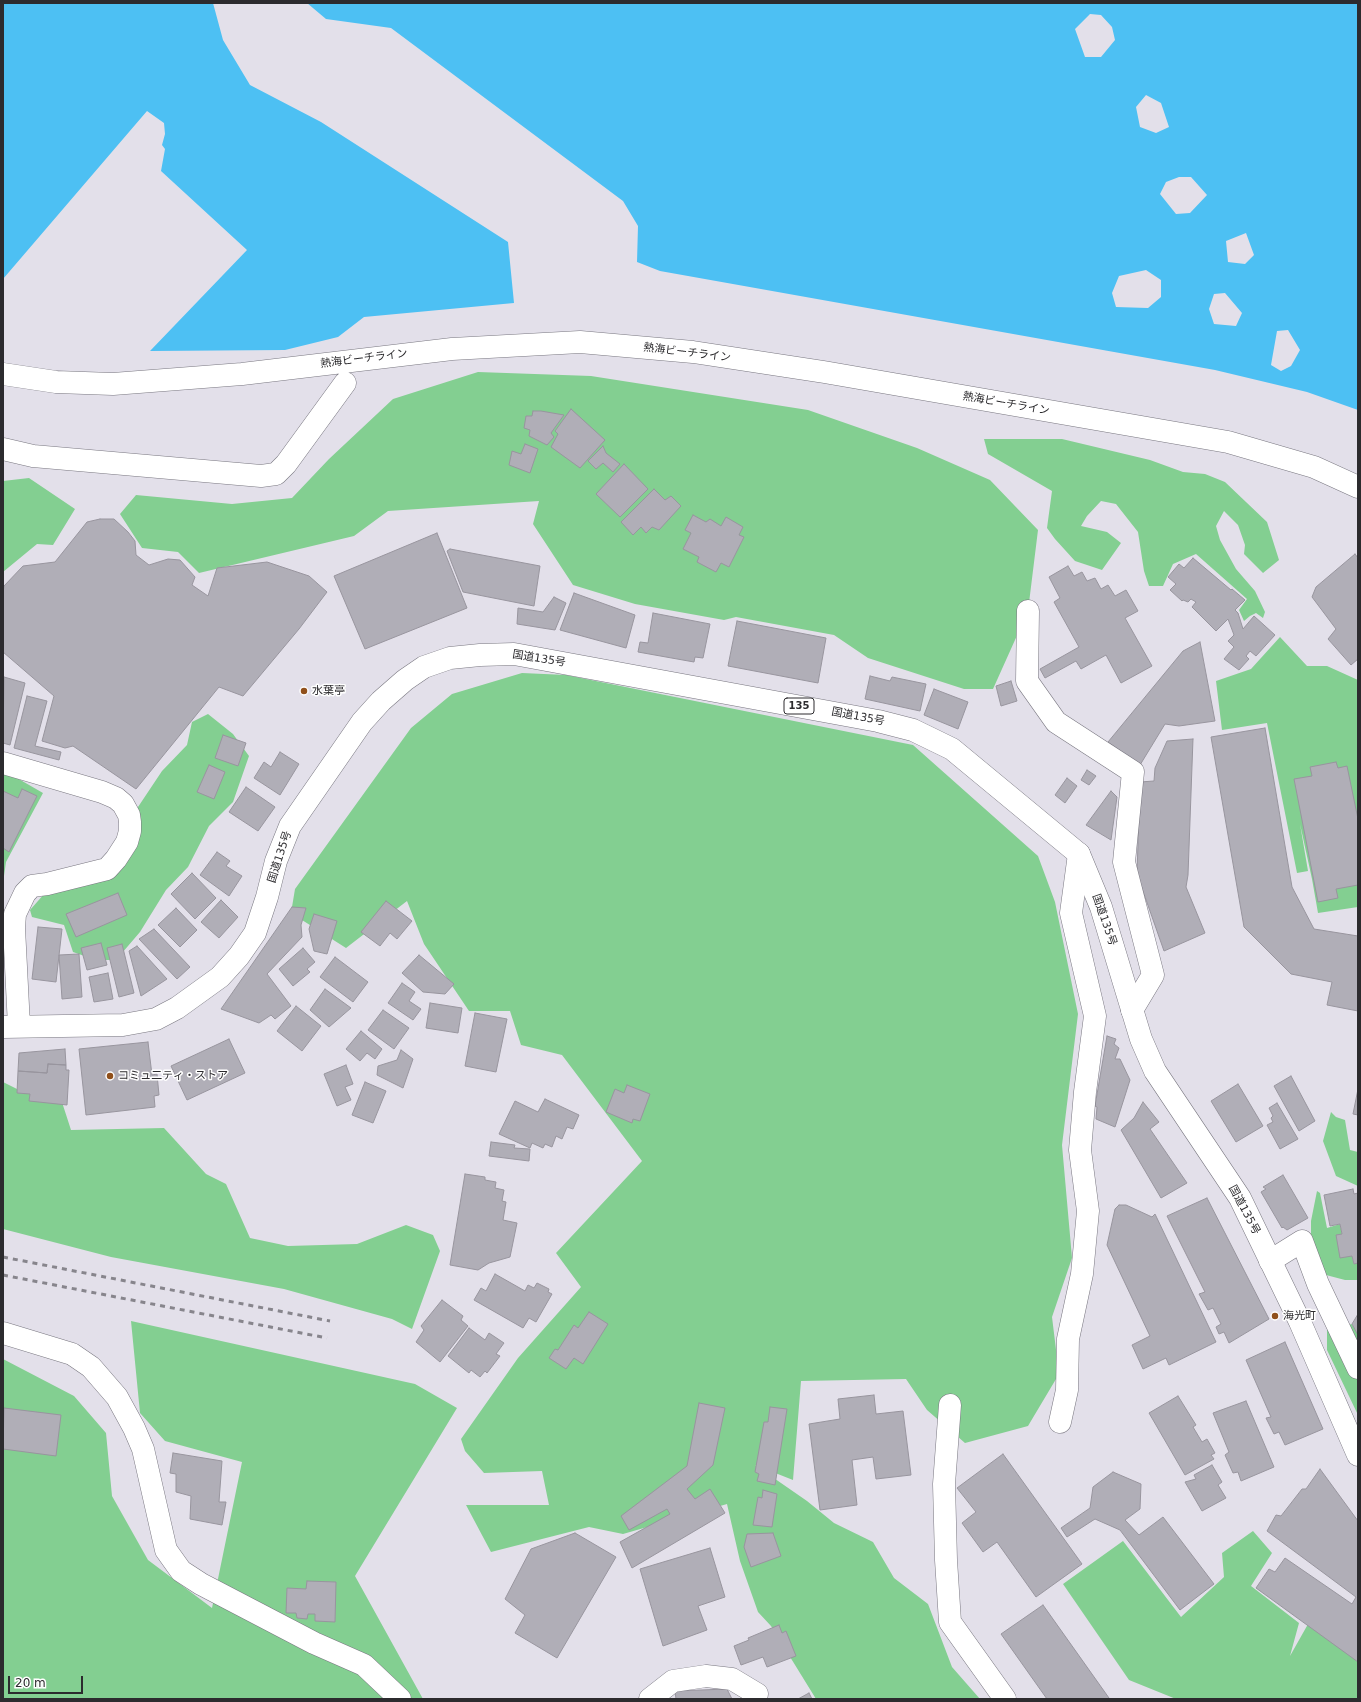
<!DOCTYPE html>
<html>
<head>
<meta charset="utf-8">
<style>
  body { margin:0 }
  #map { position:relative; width:1361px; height:1702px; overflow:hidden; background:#e3e0ea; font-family:"DejaVu Sans",sans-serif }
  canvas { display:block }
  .frame { position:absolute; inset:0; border:4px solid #2c2b2e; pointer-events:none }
  .scale { position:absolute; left:8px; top:1676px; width:75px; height:18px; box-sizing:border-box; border:2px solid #2c2b2e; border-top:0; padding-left:5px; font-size:12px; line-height:14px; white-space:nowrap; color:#2c2b2e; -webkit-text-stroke:3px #fff; paint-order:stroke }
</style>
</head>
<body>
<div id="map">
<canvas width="1361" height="1702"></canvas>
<div class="frame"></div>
<div class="scale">20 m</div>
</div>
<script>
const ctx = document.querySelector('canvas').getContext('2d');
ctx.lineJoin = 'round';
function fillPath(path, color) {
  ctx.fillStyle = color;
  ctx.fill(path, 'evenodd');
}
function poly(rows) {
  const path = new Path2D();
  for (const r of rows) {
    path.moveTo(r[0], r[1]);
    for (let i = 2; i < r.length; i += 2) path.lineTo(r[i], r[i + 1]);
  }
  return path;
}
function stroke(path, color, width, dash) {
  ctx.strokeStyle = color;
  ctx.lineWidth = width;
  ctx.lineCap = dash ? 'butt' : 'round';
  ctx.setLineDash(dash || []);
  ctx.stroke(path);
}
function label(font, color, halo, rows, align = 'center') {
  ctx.font = font + ' "DejaVu Sans","Noto Sans JP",sans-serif';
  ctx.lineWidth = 3;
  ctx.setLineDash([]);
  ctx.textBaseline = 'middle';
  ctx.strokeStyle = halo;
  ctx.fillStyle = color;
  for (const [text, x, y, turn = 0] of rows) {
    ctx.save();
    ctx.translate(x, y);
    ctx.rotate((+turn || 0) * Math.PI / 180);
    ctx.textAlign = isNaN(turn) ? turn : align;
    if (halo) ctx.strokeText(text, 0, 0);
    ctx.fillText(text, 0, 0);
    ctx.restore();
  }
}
fillPath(poly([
  [478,372,591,376,808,410,917,448,990,480,1038,530,1028,611,993,689,964,689,868,658,834,635,736,617,724,620,635,604,573,585,533,524,539,501,388,511,354,536,199,573,178,552,142,548,120,514,136,495,232,504,292,498,329,459,393,399],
  [984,439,1062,439,1150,460,1183,472,1205,474,1225,482,1267,522,1279,560,1263,573,1244,554,1245,545,1238,525,1224,511,1216,526,1220,540,1236,569,1255,591,1265,612,1263,618,1256,613,1250,616,1244,621,1239,610,1247,599,1196,554,1173,564,1163,586,1149,586,1144,571,1138,532,1116,504,1101,501,1087,516,1081,526,1107,532,1121,543,1102,570,1075,561,1055,539,1047,528,1052,491,988,454],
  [29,478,75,509,53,545,37,544,3,572,3,481],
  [1280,637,1307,666,1327,666,1358,680,1358,907,1318,913,1312,879,1300,824,1308,871,1297,873,1267,723,1222,730,1216,681,1251,669],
  [522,673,566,675,913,745,1038,856,1055,902,1078,1014,1062,1145,1072,1258,1052,1317,1059,1374,1028,1426,965,1443,927,1410,906,1379,801,1381,793,1480,755,1465,807,1501,834,1523,873,1542,894,1578,928,1604,952,1667,980,1699,816,1699,771,1626,758,1612,740,1561,727,1504,623,1534,589,1527,491,1552,466,1505,549,1505,542,1471,484,1473,465,1451,461,1439,518,1358,581,1287,556,1253,642,1161,562,1055,521,1045,510,1011,469,1011,424,944,407,901,346,948,291,913,295,889,411,728,452,694],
  [208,714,233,734,249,756,233,802,209,826,188,867,166,890,140,932,116,960,96,960,73,952,64,925,32,917,30,910,45,893,108,876,136,833,138,807,162,771,187,745,192,722],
  [3,770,43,793,6,862,3,883],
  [3,1082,19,1090,60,1096,71,1130,164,1128,206,1174,226,1184,250,1238,288,1246,357,1244,406,1225,433,1235,440,1251,412,1329,392,1319,284,1289,111,1257,3,1229],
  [1331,1112,1336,1117,1345,1120,1350,1150,1358,1152,1358,1186,1336,1176,1323,1141],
  [1317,1191,1320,1193,1327,1228,1340,1224,1342,1234,1352,1256,1354,1264,1358,1263,1358,1280,1345,1280,1326,1275,1311,1252,1311,1221],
  [131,1321,415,1384,457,1408,355,1576,423,1699,3,1699,3,1359,74,1396,106,1433,112,1496,148,1560,212,1608,242,1462,165,1441,140,1413],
  [1352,1324,1358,1335,1358,1415,1327,1350,1327,1330],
  [1253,1531,1272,1553,1251,1586,1299,1623,1290,1656,1312,1617,1358,1649,1358,1699,1176,1699,1129,1680,1063,1584,1123,1541,1181,1617,1224,1577,1222,1553]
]), '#83cf91');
fillPath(poly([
  [3,3,213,3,223,40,250,85,321,122,508,242,514,303,364,317,338,337,285,350,150,351,247,250,161,171,165,149,162,145,165,134,164,123,147,111,3,279],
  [307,3,1358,3,1358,410,1307,392,1215,370,660,271,637,262,638,226,623,201,391,28,326,19],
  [1090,14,1101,15,1112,27,1115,40,1101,57,1085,57,1075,29],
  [1146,95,1161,103,1169,127,1156,133,1140,127,1136,107],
  [1179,177,1191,177,1207,195,1190,213,1176,214,1160,194,1166,182],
  [1246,233,1254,255,1245,264,1228,262,1226,241],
  [1146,270,1161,280,1161,297,1148,308,1116,307,1112,293,1119,276],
  [1225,293,1242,313,1236,326,1214,324,1209,309,1214,294],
  [1288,330,1300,350,1291,366,1281,371,1271,365,1277,331]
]), '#4dc0f3');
const building = poly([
  [571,409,605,440,580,468,551,447,558,434,555,431,571,409],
  [533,411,541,411,564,415,551,433,554,437,547,445,529,436,530,430,524,428,526,416,532,416,533,411],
  [525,444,538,449,530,473,509,465,512,451,521,454,525,444],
  [603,446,606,453,620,464,613,472,603,463,596,469,588,461,603,446],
  [624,464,648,489,620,517,596,494,624,464],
  [654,489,665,500,671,496,681,506,659,530,652,527,646,533,641,527,633,535,621,522,654,489],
  [693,515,706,522,710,519,721,526,726,517,743,527,739,535,744,537,729,567,721,563,716,572,697,562,699,557,683,549,691,533,685,530,693,515],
  [100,519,114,519,128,532,135,541,136,555,149,565,168,559,180,560,195,577,192,585,208,596,217,568,267,562,309,576,327,592,299,629,243,696,219,687,136,789,73,746,65,748,42,741,54,696,3,652,3,593,4,586,23,566,55,562,87,522,100,519],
  [437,533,467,608,365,649,334,576,437,533],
  [450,549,540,566,534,606,463,592,447,551,450,549],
  [1355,554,1358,558,1358,659,1351,665,1328,639,1336,629,1312,597,1316,587,1355,554],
  [1193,558,1231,590,1232,589,1245,600,1235,610,1238,613,1243,629,1254,616,1275,635,1256,656,1250,651,1246,656,1249,659,1239,670,1224,659,1234,647,1228,641,1234,635,1228,619,1216,631,1192,607,1196,602,1191,599,1188,602,1183,600,1182,601,1170,590,1176,584,1168,577,1179,564,1184,568,1193,558],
  [1068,566,1074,576,1082,572,1087,581,1095,578,1101,589,1108,585,1115,596,1126,590,1138,611,1125,618,1152,666,1121,683,1106,655,1081,669,1076,661,1045,678,1040,669,1079,647,1054,602,1060,598,1049,577,1068,566],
  [574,593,635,615,626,648,560,630,574,593],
  [554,597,566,603,555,630,517,624,518,608,543,612,554,597],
  [653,613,710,624,703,658,695,657,694,662,638,652,640,642,648,643,653,613],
  [737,621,826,638,818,683,728,666,737,621],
  [1200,642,1215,721,1179,726,1165,724,1140,765,1108,742,1183,651,1200,642],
  [870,676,890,681,892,677,926,684,920,711,865,699,870,676],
  [4,677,25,683,10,745,3,743,4,677],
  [1011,681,1017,701,1001,706,996,686,1011,681],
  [934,689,968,702,958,729,924,715,934,689],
  [27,696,47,701,35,746,61,752,59,760,14,748,27,696],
  [1265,728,1292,887,1314,929,1358,936,1358,1011,1327,1005,1332,982,1291,974,1244,927,1211,737,1265,728],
  [223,735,246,743,238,766,215,758,223,735],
  [1193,739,1188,875,1186,887,1205,933,1164,951,1137,874,1140,782,1154,781,1155,768,1167,741,1193,739],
  [280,752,299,764,280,795,254,778,264,762,271,767,280,752],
  [1336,762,1338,768,1347,766,1358,819,1358,885,1336,889,1338,898,1318,902,1294,779,1312,776,1310,767,1336,762],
  [209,765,225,772,214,799,197,792,209,765],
  [1087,770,1096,776,1089,785,1081,780,1087,770],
  [1067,778,1077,786,1065,803,1055,795,1067,778],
  [246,787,275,807,258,831,229,812,246,787],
  [22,789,37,796,9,852,3,848,3,791,18,798,22,789],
  [1111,791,1117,797,1111,840,1086,825,1111,791],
  [217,852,230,861,226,866,242,876,229,896,200,875,217,852],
  [192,873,216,898,195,919,171,894,192,873],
  [118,893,127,915,76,937,66,914,118,893],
  [221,900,238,917,219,938,201,922,221,900],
  [386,901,412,921,397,939,390,933,380,946,361,932,386,901],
  [292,907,306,908,301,925,302,937,267,974,291,1006,275,1019,271,1015,259,1023,221,1009,292,907],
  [176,908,197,930,180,947,158,925,176,908],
  [314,914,337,921,327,954,314,951,309,929,314,914],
  [38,927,62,929,56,982,32,979,38,927],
  [154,929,190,967,177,979,139,939,154,929],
  [101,943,107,965,87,970,81,948,101,943],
  [122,944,134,993,119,997,107,948,122,944],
  [137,946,167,979,141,996,129,951,137,946],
  [303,948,315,962,307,969,310,972,293,986,279,969,303,948],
  [79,954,82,997,62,999,59,955,79,954],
  [419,955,454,984,445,994,423,992,402,973,419,955],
  [335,957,368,982,353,1002,320,977,335,957],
  [108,973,113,999,94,1002,89,977,108,973],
  [402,983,415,992,409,1001,421,1009,413,1020,388,1003,402,983],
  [325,989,351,1008,329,1027,310,1010,325,989],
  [430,1003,462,1008,458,1033,426,1028,430,1003],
  [296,1006,321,1026,302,1051,277,1031,296,1006],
  [383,1010,409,1028,394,1049,368,1030,383,1010],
  [475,1013,507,1019,496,1072,465,1066,475,1013],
  [361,1031,382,1049,375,1059,367,1053,360,1061,346,1049,361,1031],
  [1107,1036,1116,1039,1114,1044,1119,1048,1115,1059,1120,1059,1130,1080,1115,1127,1096,1119,1097,1107,1095,1106,1107,1036],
  [229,1039,245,1073,187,1100,171,1066,229,1039],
  [148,1042,152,1075,157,1074,159,1095,154,1096,155,1107,86,1115,79,1049,148,1042],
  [65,1049,66,1065,48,1064,47,1073,18,1071,19,1053,65,1049],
  [401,1050,413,1059,403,1088,377,1075,378,1066,397,1060,401,1050],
  [48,1064,66,1065,66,1070,69,1070,67,1105,29,1101,30,1094,17,1093,18,1071,47,1073,48,1064],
  [346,1065,353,1084,345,1087,351,1100,337,1106,324,1074,346,1065],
  [1291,1076,1315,1121,1299,1131,1274,1086,1291,1076],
  [365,1082,386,1091,373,1123,352,1115,365,1082],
  [1238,1084,1263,1126,1236,1142,1211,1101,1238,1084],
  [627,1085,650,1094,640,1121,633,1119,632,1123,606,1112,615,1089,624,1093,627,1085],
  [1358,1089,1358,1115,1353,1114,1358,1089],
  [545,1099,579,1115,573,1129,567,1127,562,1139,556,1136,552,1147,545,1144,543,1148,532,1143,530,1148,499,1134,515,1101,538,1112,545,1099],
  [1143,1102,1159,1122,1150,1129,1187,1183,1161,1198,1121,1130,1134,1118,1143,1102],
  [1277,1103,1298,1139,1280,1149,1267,1125,1273,1122,1271,1118,1273,1116,1269,1108,1277,1103],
  [491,1142,515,1145,514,1148,530,1149,529,1161,489,1156,491,1142],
  [465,1174,485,1177,485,1180,496,1182,495,1188,504,1190,502,1201,506,1202,503,1220,517,1223,510,1257,489,1263,478,1270,450,1265,465,1174],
  [1283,1175,1308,1218,1287,1230,1283,1227,1282,1228,1261,1192,1266,1189,1263,1187,1283,1175],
  [1353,1189,1354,1194,1358,1193,1358,1263,1354,1264,1352,1256,1340,1258,1336,1235,1342,1234,1340,1224,1330,1226,1324,1195,1353,1189],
  [1207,1198,1269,1319,1229,1343,1224,1332,1219,1334,1216,1327,1221,1324,1213,1308,1208,1310,1199,1294,1205,1292,1167,1216,1207,1198],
  [1119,1205,1126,1205,1152,1217,1155,1214,1216,1342,1169,1365,1166,1358,1143,1369,1132,1345,1150,1336,1107,1245,1115,1209,1119,1205],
  [495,1274,525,1291,528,1285,534,1288,537,1283,549,1289,548,1292,552,1294,536,1322,529,1318,523,1328,474,1300,481,1288,486,1291,495,1274],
  [442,1300,463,1316,461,1320,468,1326,440,1362,416,1342,424,1330,421,1326,442,1300],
  [589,1312,608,1324,583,1364,574,1358,566,1369,549,1358,555,1349,558,1350,574,1325,578,1328,589,1312],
  [1358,1314,1358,1335,1352,1324,1358,1314],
  [469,1328,485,1340,489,1333,504,1343,496,1354,500,1356,487,1373,485,1371,480,1377,471,1370,469,1373,448,1356,469,1328],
  [1285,1342,1323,1429,1285,1445,1279,1432,1274,1434,1266,1418,1271,1417,1246,1360,1285,1342],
  [874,1395,876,1414,903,1411,911,1475,876,1479,873,1457,852,1460,857,1505,820,1510,809,1424,840,1419,838,1399,874,1395],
  [1178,1396,1196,1425,1193,1427,1202,1442,1207,1439,1215,1453,1211,1455,1214,1459,1185,1475,1149,1413,1178,1396],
  [1246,1401,1274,1467,1241,1481,1238,1472,1233,1473,1225,1455,1229,1452,1213,1413,1246,1401],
  [699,1403,725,1408,713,1465,687,1489,695,1499,710,1489,725,1513,632,1568,620,1542,670,1514,667,1509,629,1530,621,1516,687,1466,699,1403],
  [770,1407,787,1409,775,1485,757,1481,759,1474,755,1472,764,1422,768,1422,770,1407],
  [4,1408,61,1415,56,1456,3,1449,4,1408],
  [173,1453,222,1461,219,1502,226,1502,222,1525,190,1519,191,1496,176,1492,176,1474,170,1473,173,1453],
  [1003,1454,1082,1564,1036,1597,997,1542,983,1552,962,1523,976,1512,957,1488,1003,1454],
  [1212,1465,1222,1482,1218,1485,1226,1498,1202,1511,1185,1482,1196,1479,1194,1475,1212,1465],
  [1320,1469,1358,1521,1358,1662,1256,1588,1269,1569,1275,1572,1285,1558,1352,1604,1356,1597,1267,1531,1276,1515,1281,1516,1302,1489,1306,1489,1320,1469],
  [1113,1472,1141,1484,1140,1509,1125,1520,1139,1535,1163,1517,1214,1584,1180,1610,1120,1530,1095,1519,1067,1537,1061,1528,1090,1508,1093,1487,1113,1472],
  [763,1490,777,1494,772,1527,753,1525,758,1497,762,1498,763,1490],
  [575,1533,616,1557,557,1658,515,1633,525,1615,505,1599,531,1549,575,1533],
  [773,1533,781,1556,751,1567,744,1547,747,1534,773,1533],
  [710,1548,725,1597,698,1606,707,1630,663,1646,640,1569,710,1548],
  [307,1581,336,1582,335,1622,315,1621,315,1614,308,1614,307,1619,297,1618,296,1613,286,1613,287,1588,306,1589,307,1581],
  [1043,1605,1109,1698,1107,1699,1047,1699,1001,1634,1043,1605],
  [779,1625,782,1633,786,1631,796,1656,767,1667,763,1657,741,1665,734,1646,749,1640,748,1638,779,1625],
  [727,1689,732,1699,676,1699,675,1691,727,1689],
  [809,1693,812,1699,798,1699,809,1693]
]);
fillPath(building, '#b0aeb7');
stroke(building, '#98959e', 1);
const minor = poly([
  [3,374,56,382,113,384,242,374,452,349,580,342,693,352,824,372,1228,442,1314,467,1358,487],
  [3,449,33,456,261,476,276,474,286,464,345,383],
  [1028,611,1027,681,1056,722,1133,772,1124,862,1153,975,1132,1010],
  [3,763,102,792,116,798,123,804,129,815,130,822,130,831,127,842,116,859,107,869,47,884,32,886,25,893,15,914,14,928,19,1026],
  [1270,1261,1302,1241,1318,1284,1358,1368],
  [3,1333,72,1354,91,1367,117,1397,134,1428,143,1449,166,1550,181,1571,201,1584,314,1643,364,1665,400,1699],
  [950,1405,944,1484,946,1560,950,1622,1005,1699],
  [1060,1422,1067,1390,1068,1339,1082,1274,1088,1211,1080,1150,1085,1092,1095,1016,1071,913,1079,854],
  [650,1699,673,1681,706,1676,732,1679,757,1694]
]);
const highway = poly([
  [3,1027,123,1025,156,1019,177,1008,220,977,239,956,255,933,267,897,276,861,290,826,362,722,381,701,405,680,424,667,450,658,480,655,514,654,878,721,913,730,952,749,1079,854,1101,907,1141,1039,1155,1071,1240,1198,1300,1322,1358,1455]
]);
stroke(minor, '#797780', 23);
stroke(highway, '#797780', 23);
stroke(minor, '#fff', 22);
stroke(highway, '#fff', 22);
stroke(poly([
  [3,1257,330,1321],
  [3,1275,327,1338]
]), '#87858c', 3, [5, 5]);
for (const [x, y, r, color] of [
  [304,691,4,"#90501b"],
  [110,1076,4,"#90501b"],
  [1275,1316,4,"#90501b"]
]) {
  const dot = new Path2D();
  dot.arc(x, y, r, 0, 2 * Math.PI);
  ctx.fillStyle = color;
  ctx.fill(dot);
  stroke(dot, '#fff', 1.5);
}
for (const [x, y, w] of [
  [799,706,30]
]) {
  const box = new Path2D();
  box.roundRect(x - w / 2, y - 8, w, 16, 3);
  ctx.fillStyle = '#fff';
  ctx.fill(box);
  stroke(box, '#2c2b2e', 1);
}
label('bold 10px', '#2c2b2e', null, [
  ["135",799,706]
]);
label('11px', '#2c2b2e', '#fff', [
  ["熱海ビーチライン",687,353,7],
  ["熱海ビーチライン",364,359,-7],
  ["熱海ビーチライン",1006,404,10],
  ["国道135号",539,659,9],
  ["国道135号",858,717,11],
  ["国道135号",280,857,-72],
  ["国道135号",1104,920,71],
  ["国道135号",1244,1210,62]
]);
label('11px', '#2c2b2e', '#fff', [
  ["水葉亭",312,691],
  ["コミュ二ティ・ストア",118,1076],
  ["海光町",1283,1316]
], 'left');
</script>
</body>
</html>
